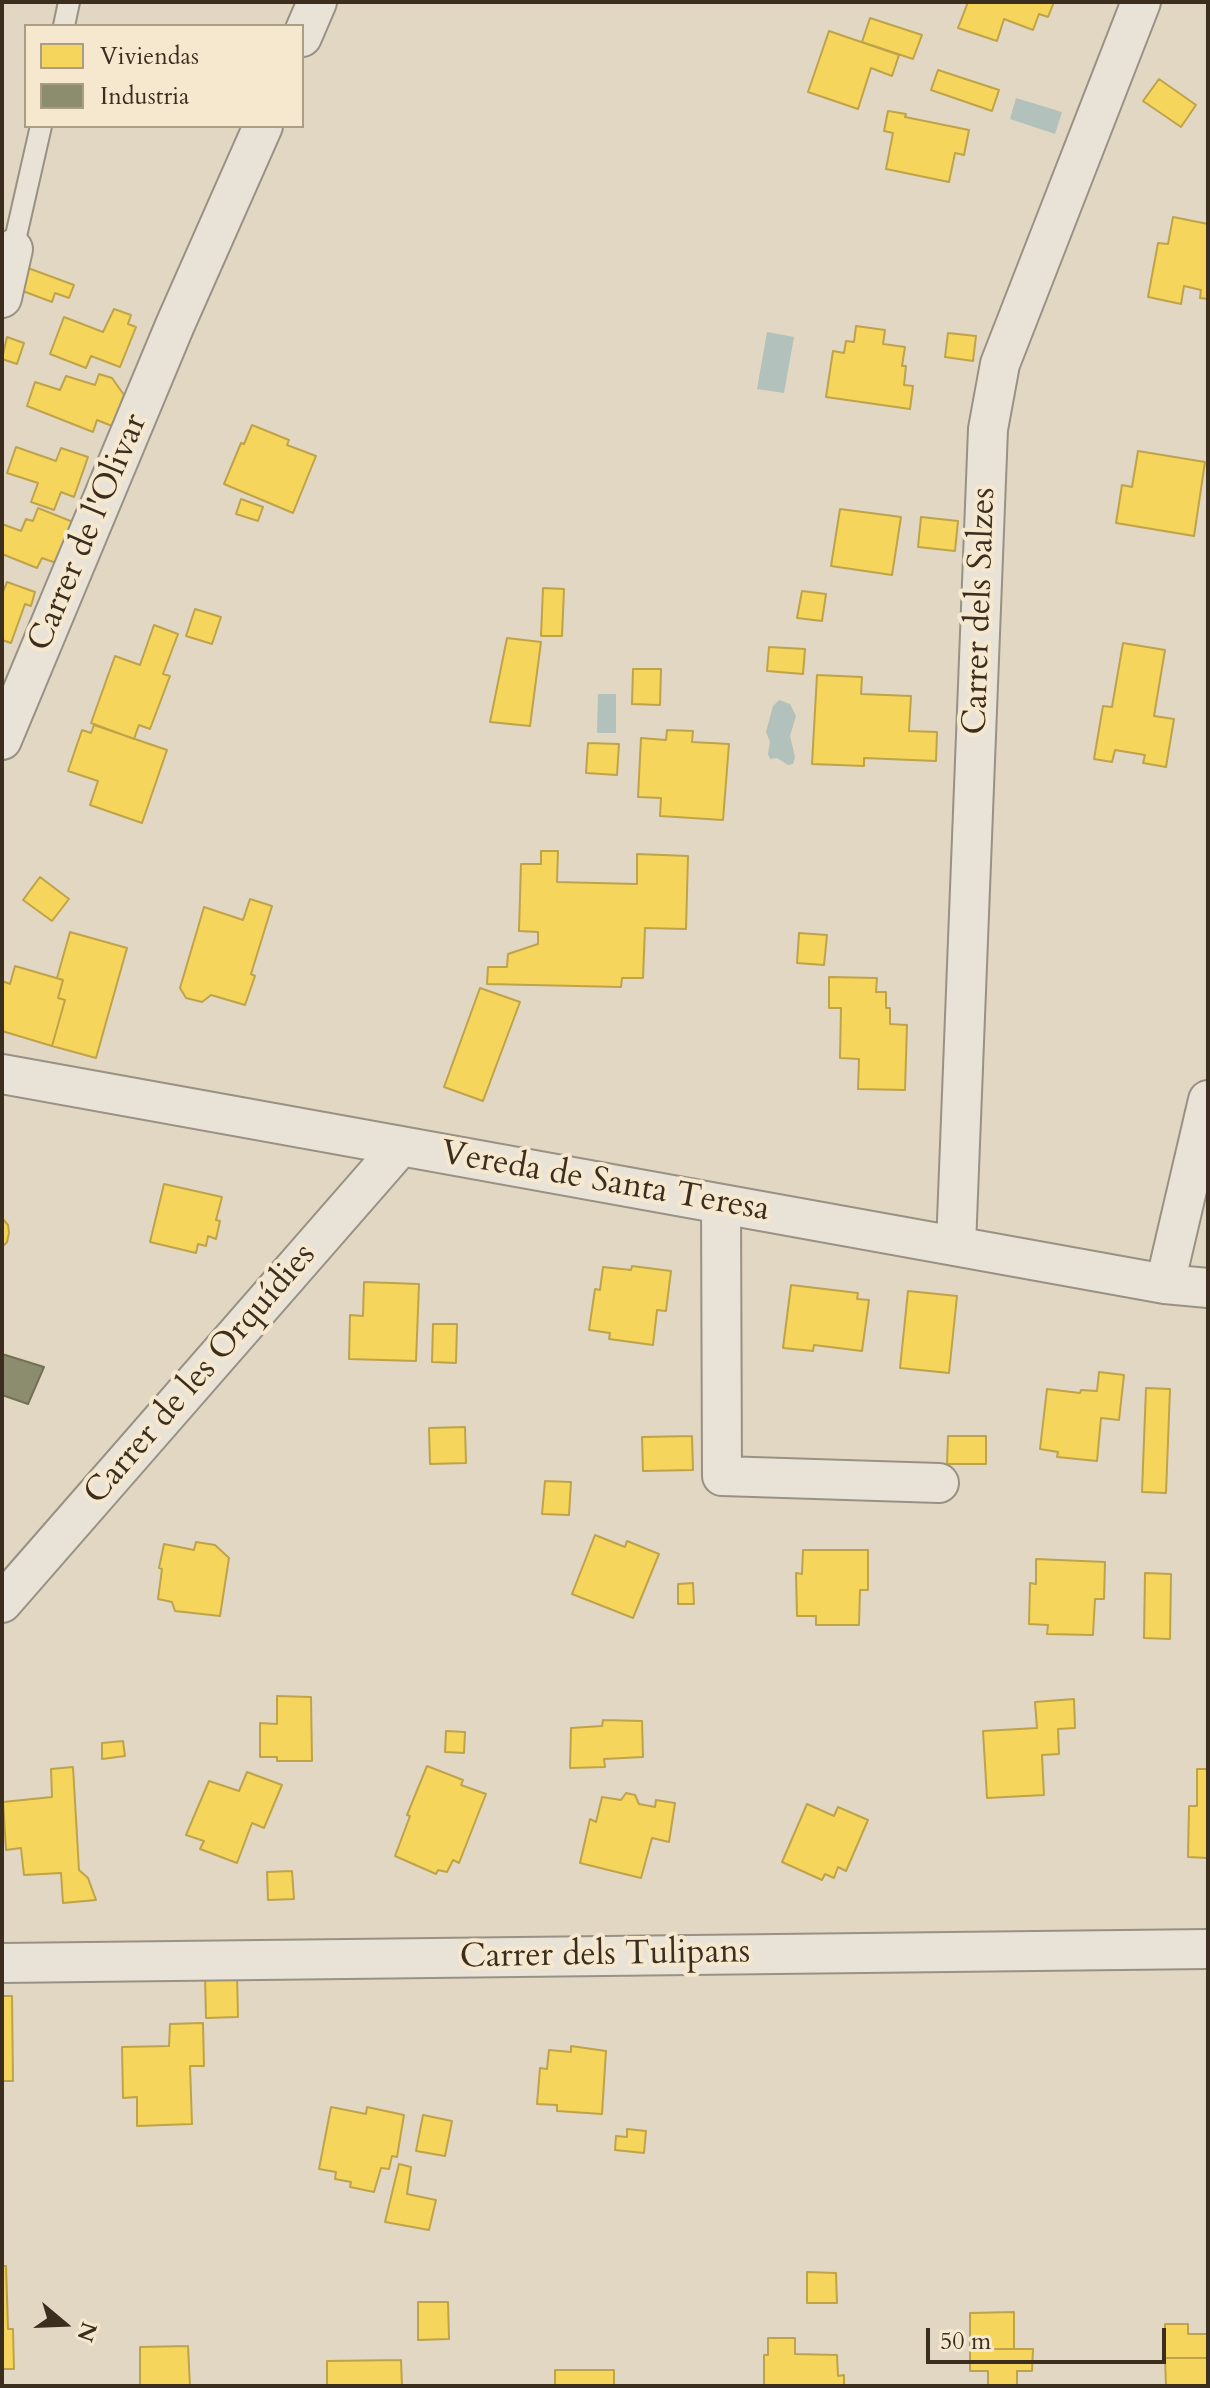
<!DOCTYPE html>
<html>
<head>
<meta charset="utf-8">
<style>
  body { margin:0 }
  #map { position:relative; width:1210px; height:2388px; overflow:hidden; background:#e2d7c2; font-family:Cardo,serif }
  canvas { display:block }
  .frame { position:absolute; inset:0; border:4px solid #3c2e1f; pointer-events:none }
  .legend { position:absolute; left:24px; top:24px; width:280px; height:104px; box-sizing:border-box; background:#f5e8cf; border:2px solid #ab9e89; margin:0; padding:10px 14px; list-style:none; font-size:24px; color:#3c2e1f }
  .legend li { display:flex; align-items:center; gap:16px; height:40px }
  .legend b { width:40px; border:2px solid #ab9e89 }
  .north { position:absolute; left:24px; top:2284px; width:80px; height:80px; -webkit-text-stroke:6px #f5e8cf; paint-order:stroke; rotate:109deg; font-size:22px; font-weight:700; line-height:32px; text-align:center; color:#3c2e1f }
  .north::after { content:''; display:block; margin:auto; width:28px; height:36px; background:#3c2e1f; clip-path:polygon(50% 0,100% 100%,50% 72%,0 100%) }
  .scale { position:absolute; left:926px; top:2328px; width:240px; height:36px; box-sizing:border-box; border:4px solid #3c2e1f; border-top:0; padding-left:10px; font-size:24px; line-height:28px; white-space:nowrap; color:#3c2e1f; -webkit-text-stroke:6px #f5e8cf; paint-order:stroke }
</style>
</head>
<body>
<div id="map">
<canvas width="1210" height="2388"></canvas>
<div class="frame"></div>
<ul class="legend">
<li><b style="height:22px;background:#f6d55c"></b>Viviendas</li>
<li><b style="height:22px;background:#8c8c6e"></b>Industria</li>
</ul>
<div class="north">N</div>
<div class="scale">50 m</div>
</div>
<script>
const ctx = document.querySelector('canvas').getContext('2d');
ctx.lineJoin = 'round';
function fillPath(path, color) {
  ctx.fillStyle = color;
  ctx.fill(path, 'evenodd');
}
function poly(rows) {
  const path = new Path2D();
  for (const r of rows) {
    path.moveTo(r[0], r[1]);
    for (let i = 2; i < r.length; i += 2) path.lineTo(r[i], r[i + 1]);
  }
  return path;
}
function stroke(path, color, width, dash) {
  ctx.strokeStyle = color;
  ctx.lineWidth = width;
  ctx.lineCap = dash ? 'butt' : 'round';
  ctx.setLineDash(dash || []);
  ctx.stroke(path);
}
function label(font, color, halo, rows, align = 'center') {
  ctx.font = font + ' Cardo,serif';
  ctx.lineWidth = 8;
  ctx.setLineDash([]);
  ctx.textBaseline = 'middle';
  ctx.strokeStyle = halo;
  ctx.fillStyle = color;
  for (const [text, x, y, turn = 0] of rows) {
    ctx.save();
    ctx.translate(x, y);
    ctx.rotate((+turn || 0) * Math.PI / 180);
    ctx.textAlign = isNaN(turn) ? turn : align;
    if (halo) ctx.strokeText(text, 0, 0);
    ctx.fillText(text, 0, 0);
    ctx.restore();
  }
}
fillPath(poly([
  [1016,98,1062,112,1055,134,1010,119],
  [767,332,794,337,784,393,757,389],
  [598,694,616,694,616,733,597,733],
  [779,700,790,704,796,716,790,736,795,757,793,764,788,765,777,758,770,759,768,754,770,742,766,732,773,706]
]), '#b2c1bb');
const homes = poly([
  [968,2,1054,2,1048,17,1039,14,1033,30,1004,19,997,41,958,28,968,2],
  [870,18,922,35,913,59,862,42,870,18],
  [829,31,899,55,892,76,871,68,858,109,808,92,829,31],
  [938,70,999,90,992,111,931,90,938,70],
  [1159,79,1196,105,1181,127,1143,101,1159,79],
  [888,111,906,114,905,117,969,130,964,155,955,153,949,182,886,169,893,133,884,131,888,111],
  [1173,217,1208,224,1208,299,1200,298,1201,290,1184,286,1181,304,1148,297,1158,243,1168,244,1173,217],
  [28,268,74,285,69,298,55,293,52,302,20,290,28,268],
  [114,309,131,315,128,324,136,327,120,367,91,356,86,368,50,354,64,317,103,332,114,309],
  [856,326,885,330,883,344,905,347,902,366,906,366,904,385,913,386,910,409,826,397,833,351,844,353,846,341,854,342,856,326],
  [948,333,976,336,973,361,945,357,948,333],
  [7,337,24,343,17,364,2,359,7,337],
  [99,374,112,378,124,395,112,426,97,420,93,432,27,406,35,382,60,390,66,376,95,385,99,374],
  [252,425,289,440,287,445,316,456,293,513,224,484,241,443,244,444,252,425],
  [16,447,56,461,61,448,88,457,74,497,61,492,54,510,31,502,38,483,7,473,16,447],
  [1138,451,1205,462,1194,536,1116,523,1122,485,1132,487,1138,451],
  [241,499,263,507,258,521,236,514,241,499],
  [38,508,78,524,62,565,42,558,37,568,2,554,2,524,21,531,26,519,33,521,38,508],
  [840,509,901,517,892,575,831,566,840,509],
  [921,517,958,521,955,551,918,547,921,517],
  [7,582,35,592,31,606,25,604,11,643,2,640,2,594,7,582],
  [543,588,564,589,562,636,541,636,543,588],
  [802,591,826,594,822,621,797,618,802,591],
  [195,609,221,617,212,644,186,636,195,609],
  [154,625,178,634,163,674,170,676,150,729,139,725,134,739,91,723,115,656,140,665,154,625],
  [507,638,541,642,530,726,490,722,507,638],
  [1123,643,1165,650,1154,716,1174,719,1166,767,1143,763,1145,755,1115,750,1112,762,1094,759,1103,706,1112,707,1123,643],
  [769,647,805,649,803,674,767,671,769,647],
  [633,669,661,669,660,705,632,704,633,669],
  [817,675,862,677,861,694,911,696,909,731,937,732,936,761,864,758,864,766,812,764,817,675],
  [94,725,167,750,142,823,90,805,98,781,68,771,82,730,91,733,94,725],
  [667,730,693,731,692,742,729,744,723,820,660,816,661,798,638,797,641,738,666,740,667,730],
  [588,743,619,744,617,775,586,773,588,743],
  [541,851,558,851,557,882,637,884,637,854,688,856,686,929,645,928,643,978,622,978,621,987,487,984,488,967,507,967,508,954,538,944,538,932,519,931,521,864,541,864,541,851],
  [40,877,69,899,52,921,23,900,40,877],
  [250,899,272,906,251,974,255,976,245,1005,211,995,202,1002,186,998,180,988,204,907,243,920,250,899],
  [70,932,127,948,96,1058,52,1046,65,1000,58,998,63,980,57,978,70,932],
  [799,933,827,935,824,965,797,963,799,933],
  [15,966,63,980,58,998,65,1000,52,1046,2,1031,2,981,10,984,15,966],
  [829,977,877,978,876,992,886,992,886,1008,890,1008,890,1024,907,1025,905,1090,858,1089,859,1059,840,1058,841,1008,829,1008,829,977],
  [480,988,520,1002,483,1101,444,1087,480,988],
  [164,1184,222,1197,216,1220,220,1221,216,1239,208,1236,206,1246,198,1244,196,1253,150,1242,164,1184],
  [2,1218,8,1225,9,1233,7,1242,2,1247,2,1218],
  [632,1266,671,1271,666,1311,657,1310,653,1345,609,1339,610,1333,589,1330,595,1289,600,1290,603,1267,631,1270,632,1266],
  [364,1282,419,1284,416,1361,349,1359,350,1315,363,1316,364,1282],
  [791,1285,858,1293,857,1299,869,1300,862,1351,814,1345,813,1351,783,1348,791,1285],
  [908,1291,957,1296,949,1373,900,1368,908,1291],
  [433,1324,457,1324,456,1363,432,1362,433,1324],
  [1099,1372,1124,1375,1119,1420,1101,1418,1097,1461,1057,1457,1058,1452,1040,1449,1047,1389,1080,1393,1081,1390,1097,1391,1099,1372],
  [1146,1388,1170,1389,1166,1493,1142,1492,1146,1388],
  [465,1427,466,1463,430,1464,429,1428,465,1427],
  [692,1436,693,1470,643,1471,642,1437,692,1436],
  [948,1436,986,1436,986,1464,947,1464,948,1436],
  [545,1481,571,1482,569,1515,542,1514,545,1481],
  [595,1535,625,1547,627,1541,659,1554,633,1618,572,1594,595,1535],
  [196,1542,215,1545,229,1558,220,1616,175,1611,172,1602,158,1599,162,1569,159,1568,164,1544,194,1550,196,1542],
  [803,1550,868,1550,868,1590,860,1590,859,1625,816,1625,816,1616,797,1616,796,1573,802,1574,803,1550],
  [1036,1559,1105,1562,1104,1599,1095,1599,1093,1635,1047,1634,1048,1625,1029,1624,1030,1583,1036,1584,1036,1559],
  [1145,1573,1171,1574,1170,1639,1144,1638,1145,1573],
  [693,1583,694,1604,678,1604,678,1584,693,1583],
  [277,1696,311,1697,312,1761,277,1761,277,1757,260,1757,260,1723,277,1724,277,1696],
  [1074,1699,1075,1728,1058,1729,1059,1754,1042,1755,1044,1795,987,1798,983,1731,1037,1728,1035,1702,1074,1699],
  [603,1720,642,1721,643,1757,604,1759,605,1767,570,1768,571,1728,602,1726,603,1720],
  [446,1731,465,1732,464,1753,445,1752,446,1731],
  [123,1741,125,1756,102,1759,102,1743,123,1741],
  [427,1766,463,1780,461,1785,486,1794,459,1863,453,1860,447,1872,438,1870,436,1874,395,1856,410,1816,407,1815,427,1766],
  [73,1767,79,1870,88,1878,96,1900,63,1903,61,1873,24,1875,21,1848,6,1850,3,1802,52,1797,51,1769,73,1767],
  [1197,1769,1208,1769,1208,1858,1188,1857,1189,1806,1197,1806,1197,1769],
  [247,1772,282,1785,264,1828,252,1823,237,1863,200,1849,204,1841,186,1835,209,1781,239,1791,247,1772],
  [626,1793,635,1795,639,1804,655,1807,656,1800,675,1803,669,1842,652,1838,641,1878,580,1863,590,1819,596,1822,602,1797,621,1800,626,1793],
  [807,1804,834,1816,838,1807,868,1820,846,1871,838,1867,834,1878,825,1874,822,1880,782,1862,807,1804],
  [292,1871,294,1899,268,1900,267,1872,292,1871],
  [237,1974,238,2017,206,2018,205,1975,237,1974],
  [2,1996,12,1996,13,2081,2,2081,2,1996],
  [203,2023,204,2066,190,2066,192,2124,137,2126,137,2097,123,2098,122,2047,169,2046,170,2024,203,2023],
  [571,2046,606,2051,602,2114,557,2111,557,2105,537,2104,540,2068,547,2069,549,2050,571,2052,571,2046],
  [331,2107,366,2114,367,2107,404,2115,397,2157,392,2156,389,2169,381,2168,374,2192,350,2187,351,2182,335,2179,336,2172,319,2169,331,2107],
  [423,2115,452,2121,445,2156,416,2151,423,2115],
  [627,2129,646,2131,644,2153,615,2150,616,2136,627,2137,627,2129],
  [399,2164,411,2167,407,2194,436,2200,429,2230,385,2222,399,2164],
  [2,2266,6,2266,8,2329,13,2329,14,2369,2,2369,2,2266],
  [807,2272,836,2273,837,2303,807,2303,807,2272],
  [418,2302,448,2302,449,2339,418,2340,418,2302],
  [1014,2312,1014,2349,970,2349,970,2313,1014,2312],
  [1165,2324,1188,2324,1188,2334,1208,2334,1208,2358,1165,2358,1165,2324],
  [768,2338,795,2338,795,2354,837,2355,838,2376,844,2375,844,2386,764,2386,764,2355,768,2355,768,2338],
  [188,2346,190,2386,140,2386,140,2347,188,2346],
  [970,2349,1033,2349,1032,2371,1017,2371,1017,2386,971,2386,988,2385,988,2371,970,2371,970,2349],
  [1165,2358,1208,2358,1208,2386,1166,2386,1165,2358],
  [401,2360,402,2386,327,2386,327,2361,401,2360],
  [555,2370,614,2370,614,2386,555,2386,555,2370]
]);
fillPath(homes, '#f6d55c');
stroke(homes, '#bea34a', 2);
const industry = poly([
  [2,1354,44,1367,28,1404,2,1395,2,1354]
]);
fillPath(industry, '#8c8c6e');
stroke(industry, '#747056', 2);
const service = poly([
  [64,26,69,2],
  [13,249,41,126]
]);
const minor = poly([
  [302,37,317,2],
  [2,298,13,249],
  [2,740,175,325,263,126],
  [2,1074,1165,1284,1208,1288],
  [721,1204,722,1476,939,1483],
  [956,1246,988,429,1000,364,1141,2],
  [1165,1284,1208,1100],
  [2,1603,401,1146],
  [2,1963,1208,1949]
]);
stroke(service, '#999183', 24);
stroke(minor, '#999183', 42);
stroke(service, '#e8e2d7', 20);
stroke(minor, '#e8e2d7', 38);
label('34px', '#3c2e1f', '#f5e8cf', [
  ["Carrer de l'Olivar",89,533,-67],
  ["Carrer dels Salzes",981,611,-88],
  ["Vereda de Santa Teresa",605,1183,10],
  ["Carrer de les Orquídies",201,1375,-49],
  ["Carrer dels Tulipans",605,1956,-1]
]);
</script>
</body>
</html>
